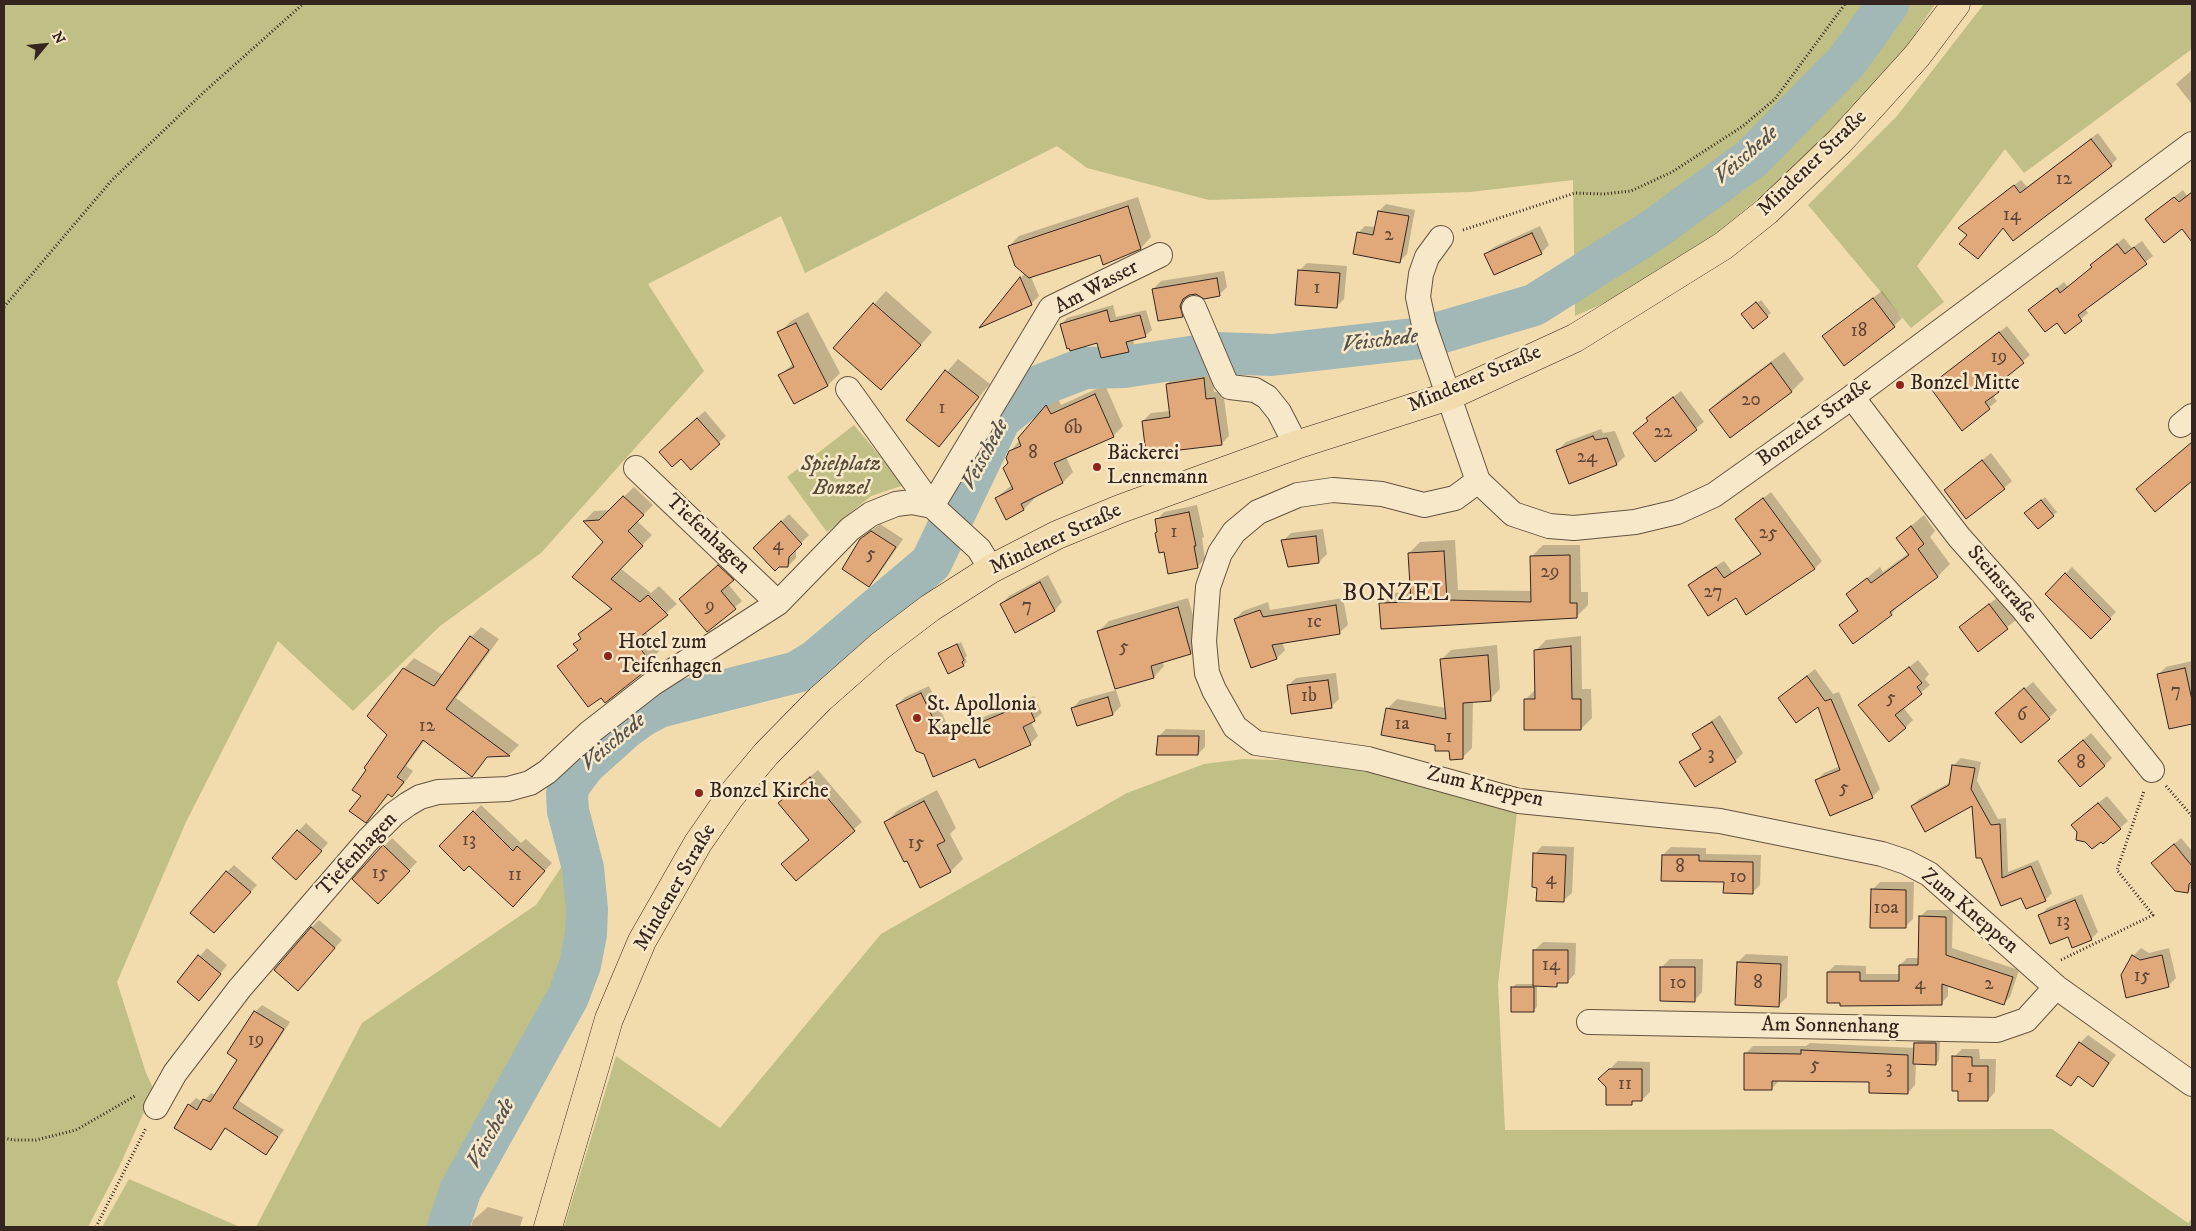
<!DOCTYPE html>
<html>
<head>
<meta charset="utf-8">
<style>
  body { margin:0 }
  #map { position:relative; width:2196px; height:1231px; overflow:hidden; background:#f2dcad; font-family:"IM FELL DW Pica",serif }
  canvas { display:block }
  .frame { position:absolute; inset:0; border:5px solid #35251f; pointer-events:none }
  .north { position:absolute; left:20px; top:20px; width:50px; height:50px; -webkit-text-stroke:4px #f7e8ca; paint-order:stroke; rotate:62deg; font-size:14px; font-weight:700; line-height:20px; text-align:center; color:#35251f }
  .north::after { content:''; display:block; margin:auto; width:18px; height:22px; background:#35251f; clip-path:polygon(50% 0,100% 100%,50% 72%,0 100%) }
</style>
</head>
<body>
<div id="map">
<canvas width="2196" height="1231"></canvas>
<div class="frame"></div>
<div class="north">N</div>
</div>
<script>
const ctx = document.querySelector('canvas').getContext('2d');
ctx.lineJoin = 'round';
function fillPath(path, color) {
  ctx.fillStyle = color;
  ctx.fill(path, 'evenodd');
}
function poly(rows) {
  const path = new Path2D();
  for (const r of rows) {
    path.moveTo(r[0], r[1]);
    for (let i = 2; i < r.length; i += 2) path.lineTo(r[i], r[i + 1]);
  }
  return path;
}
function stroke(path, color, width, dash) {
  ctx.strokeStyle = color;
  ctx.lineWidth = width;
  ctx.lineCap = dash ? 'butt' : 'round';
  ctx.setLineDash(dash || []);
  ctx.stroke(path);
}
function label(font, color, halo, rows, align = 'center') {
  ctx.font = font + ' "IM FELL DW Pica",serif';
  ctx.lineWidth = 5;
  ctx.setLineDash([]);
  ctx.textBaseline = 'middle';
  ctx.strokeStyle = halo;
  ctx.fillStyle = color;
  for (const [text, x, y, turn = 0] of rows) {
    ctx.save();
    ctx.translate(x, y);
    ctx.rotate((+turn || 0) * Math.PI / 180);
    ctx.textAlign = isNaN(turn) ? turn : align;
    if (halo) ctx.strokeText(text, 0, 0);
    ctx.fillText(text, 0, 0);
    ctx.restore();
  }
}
fillPath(poly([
  [4,4,1935,4,1908,45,1835,127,1774,186,1701,245,1629,292,1575,316,1573,180,1470,192,1209,200,1087,168,1057,146,805,273,781,216,648,284,704,371,541,553,440,626,353,711,278,641,186,822,117,982,146,1073,154,1090,119,1167,88,1227,4,1227],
  [1984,4,2192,4,2192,49,2024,173,2005,149,1917,266,1944,302,1911,328,1808,205,1897,116],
  [854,425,904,485,871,496,827,532,787,477],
  [1243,759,1308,761,1361,769,1517,812,1498,984,1505,1130,2052,1129,2188,1223,2192,1218,2192,1227,564,1227,616,1056,720,1128,881,934,1127,793,1204,764],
  [564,863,582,916,542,1043,473,1155,458,1227,256,1227,362,1023,536,905],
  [129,1179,240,1227,102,1227]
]), '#c0bf85');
fillPath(poly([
  [2192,70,2192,102,2191,103,2176,84],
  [2098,133,2117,159,2111,165,2004,227,1969,235,1960,227,2021,180,2027,187],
  [2183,190,2187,196,2192,192,2192,229,2187,233,2182,227,2155,212],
  [1138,197,1151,237,1141,248,1104,263,1101,253,1031,277,1039,296,1031,304,983,325,1025,273,1009,246,1019,236],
  [1386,204,1415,210,1407,254,1400,261,1358,233,1365,226,1376,227,1379,211],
  [1540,226,1549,245,1541,253,1486,254,1494,247],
  [2124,238,2132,248,2142,241,2153,256,2085,309,2088,313,2065,332,2057,321,2030,310,2064,282,2068,287,2093,267,2092,265,2099,258],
  [1307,263,1347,266,1344,299,1336,307,1299,271],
  [1224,271,1227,287,1219,295,1189,294,1188,297,1190,308,1182,316,1153,289,1161,281],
  [886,291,932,332,893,377,835,348],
  [1882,291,1902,318,1894,326,1824,336],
  [1761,300,1771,313,1767,316,1746,311],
  [1113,305,1116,317,1146,310,1152,330,1145,336,1133,339,1134,344,1128,351,1098,342,1070,346,1061,325,1067,318],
  [808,312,840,373,828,385,794,402,780,375,794,363,779,333,791,321],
  [2007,326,2030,355,2002,379,2005,383,1992,395,1997,401,1962,429,1931,386],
  [1784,352,1804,379,1792,391,1730,437,1710,410,1722,398],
  [958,359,990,384,938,445,907,420],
  [1211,371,1214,392,1223,391,1229,436,1222,443,1143,421,1151,413,1171,411,1167,384,1175,376],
  [1105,385,1123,426,1113,436,1066,457,1073,472,1063,482,1032,497,1034,499,1024,509,996,498,1012,485,1010,452,1047,406,1057,396,1061,405],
  [1681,391,1704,422,1655,460,1635,433,1649,420,1655,411],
  [705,411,726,436,691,468,667,445],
  [1601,429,1603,433,1615,431,1625,456,1617,464,1558,450,1566,442],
  [1991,453,2012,481,2004,488,1945,490],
  [634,487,653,505,637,521,652,535,620,568,651,593,659,586,677,604,645,631,659,651,651,660,652,662,642,672,601,696,559,666,579,649,575,644,582,637,579,634,612,607,605,542,584,521,594,511,610,510],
  [1771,492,1822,561,1815,568,1747,613,1736,596,1690,586,1697,578,1724,561,1732,572,1762,553,1737,519],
  [2045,497,2057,512,2038,528,2030,509],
  [1197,505,1204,537,1202,538,1205,559,1197,567,1165,551,1157,520,1164,512],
  [789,514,809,535,796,548,796,558,788,566,755,548],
  [1924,515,1935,531,1930,537,1950,564,1938,576,1903,601,1891,614,1854,642,1841,625,1858,609,1847,595,1880,567,1883,572,1909,553,1897,538],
  [880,524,903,539,877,577,869,585,861,539],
  [1323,529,1327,554,1319,562,1283,541,1291,533],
  [1455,540,1458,590,1532,591,1532,556,1543,545,1580,545,1581,592,1588,592,1588,605,1577,616,1381,604,1392,593,1411,592,1409,553,1420,542],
  [726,559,740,572,728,584,742,601,707,631,688,592],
  [2072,567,2116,612,2091,637,2046,594],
  [1048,575,1062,602,1055,610,1016,631,1001,604,1009,596],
  [1998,597,2016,620,1978,650,1969,620],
  [1188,598,1201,643,1191,653,1162,661,1164,666,1154,677,1115,688,1099,631,1109,621],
  [1343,598,1348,625,1340,632,1282,642,1285,650,1277,658,1252,667,1235,619,1243,611,1268,602,1270,610],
  [481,627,499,639,456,698,519,745,509,755,489,755,472,775,425,740,406,766,413,771,403,785,392,796,389,793,365,821,363,795,389,735,404,669,414,658,443,675,471,637],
  [1581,636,1582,689,1591,689,1592,718,1581,729,1525,700,1536,689,1535,651,1546,640],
  [961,642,967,656,965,658,967,662,963,665,940,653],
  [1497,645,1500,689,1490,699,1473,701,1472,748,1462,758,1450,750,1437,744,1387,709,1397,699,1446,708,1441,660,1451,650],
  [1918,660,1929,674,1925,679,1930,685,1903,707,1913,720,1905,728,1860,705],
  [2192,661,2192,722,2170,727,2158,675,2166,667],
  [1815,669,1833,694,1839,692,1880,789,1872,797,1817,780,1824,773,1840,766,1818,705,1779,698],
  [1336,673,1339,699,1331,707,1288,686,1296,678],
  [2033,682,2057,710,2049,718,2005,705],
  [929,686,948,726,953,724,955,729,1034,696,1042,713,1031,722,1038,736,1030,744,976,757,925,753,897,705,905,697],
  [1116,690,1121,706,1113,714,1073,708,1080,700],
  [1720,715,1743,753,1735,761,1681,762,1701,747,1694,734,1702,727],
  [1166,729,1205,730,1205,747,1198,754,1159,736],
  [2091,733,2112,758,2104,766,2068,753],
  [1961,758,1981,762,1977,781,1998,819,2006,818,2008,872,2038,860,2052,893,2045,900,2021,896,2001,904,1973,804,1912,806,1919,799,1951,782,1954,765],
  [818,770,862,822,796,879,810,839,788,796],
  [937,790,956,828,950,834,963,859,951,871,921,886,885,823,897,811],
  [2107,796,2128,821,2120,828,2081,817],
  [481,805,521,843,526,839,552,863,521,897,441,846],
  [306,823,328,843,304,870,274,858],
  [392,838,417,862,378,902,354,879],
  [2181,838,2192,851,2192,887,2188,892,2153,863],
  [1542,846,1574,847,1572,893,1564,900,1535,854],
  [1671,847,1706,848,1706,854,1761,855,1760,885,1753,892,1663,855],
  [234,865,257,885,221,925,227,872],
  [1880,882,1914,882,1913,919,1905,927,1872,890],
  [2082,894,2098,932,2091,939,2069,936,2040,916,2047,908],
  [1927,910,1953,910,1952,948,2019,970,2010,997,2003,1004,1948,985,1948,996,1941,1004,1841,1005,1828,972,1835,965,1866,966,1866,974,1900,974,1900,965,1907,958,1919,958,1920,917],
  [319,920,342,940,306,981,311,928],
  [1543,942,1576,943,1575,974,1567,982,1559,982,1556,985,1537,985,1537,1007,1533,1011,1512,988,1516,984,1534,984,1535,950],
  [207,948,227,965,207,991,178,982],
  [2141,948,2149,953,2169,948,2176,978,2168,986,2133,956],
  [1746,954,1788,956,1787,997,1779,1005,1738,962],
  [1670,959,1703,959,1702,992,1695,1000,1662,967],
  [262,1005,290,1022,239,1101,284,1130,266,1153,226,1128,211,1149,189,1105,196,1098,203,1102,211,1093,216,1095,239,1060,229,1053,255,1012],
  [2088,1035,2116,1055,2093,1085,2079,1076,2071,1084,2080,1043],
  [1919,1040,1940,1040,1939,1060,1936,1064,1916,1063,1915,1085,1908,1093,1871,1081,1779,1081,1771,1089,1745,1054,1753,1046,1806,1046,1810,1043,1915,1048,1915,1043],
  [1962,1049,1979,1049,1980,1059,1996,1059,1995,1092,1988,1100,1954,1057],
  [1618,1061,1650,1062,1650,1092,1642,1100,1635,1100,1632,1103,1600,1079],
  [488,1207,523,1217,520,1227,471,1227,473,1220]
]), '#0003');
stroke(poly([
  [448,1227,461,1189,568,997,580,965,586,934,587,909,583,868,568,811,567,794,570,784,585,764,624,729,642,716,659,707,797,672,815,661,931,563,1000,419,1041,385,1085,368,1124,367,1217,353,1272,355,1422,338,1534,305,1653,230,1751,159,1847,61,1888,4]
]), '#a1b8b6', 42);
const building = poly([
  [2091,139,2112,166,2013,241,2003,228,1978,259,1959,244,1967,235,1958,228,2014,185,2020,193,2091,139],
  [2192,192,2192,242,2182,229,2164,243,2145,219,2174,197,2179,202,2192,192],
  [1128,206,1141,249,1103,265,1100,255,1029,278,1015,266,1008,246,1128,206],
  [1378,211,1409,216,1400,263,1353,254,1357,232,1373,235,1378,211],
  [1532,233,1542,254,1494,275,1484,254,1532,233],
  [2117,244,2125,254,2134,247,2147,264,2078,315,2082,321,2065,334,2057,323,2045,332,2028,310,2057,288,2060,293,2092,267,2090,265,2117,244],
  [1298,270,1340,273,1337,308,1295,305,1298,270],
  [1020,277,1032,305,979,328,1020,277],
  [1217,278,1220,296,1204,299,1196,294,1189,295,1183,299,1180,306,1183,317,1158,321,1152,289,1217,278],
  [1873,298,1895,327,1844,366,1822,336,1873,298],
  [1756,302,1768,317,1753,329,1741,314,1756,302],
  [873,303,921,345,881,390,833,348,873,303],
  [1107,310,1110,322,1140,315,1146,337,1126,342,1129,352,1101,358,1097,343,1070,351,1069,348,1067,349,1060,324,1107,310],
  [796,323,828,386,794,404,778,375,794,367,777,332,796,323],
  [1999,332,2024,363,1995,386,1999,392,1985,402,1990,409,1962,431,1929,386,1999,332],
  [1771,363,1792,392,1730,438,1709,410,1771,363],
  [945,370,979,397,939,447,906,420,945,370],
  [1204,378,1206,399,1215,398,1222,445,1146,454,1142,421,1170,417,1166,384,1204,378],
  [1095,394,1114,437,1054,463,1063,483,1021,504,1024,510,1006,520,995,498,1013,489,1003,468,1008,463,1006,458,1009,451,1021,446,1018,438,1046,405,1051,414,1095,394],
  [1673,397,1697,430,1655,462,1633,433,1648,421,1646,418,1673,397],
  [697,418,720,444,691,470,681,459,672,467,659,452,697,418],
  [1593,436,1595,440,1607,438,1617,465,1569,484,1556,450,1593,436],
  [2192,442,2192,481,2155,512,2136,489,2192,442],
  [1982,460,2005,489,1966,519,1944,490,1982,460],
  [623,496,644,515,628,531,643,546,611,579,640,602,648,595,668,615,635,641,650,662,640,669,643,673,605,703,601,698,588,707,557,666,578,650,573,644,581,639,578,634,612,609,572,577,603,542,583,521,599,520,623,496],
  [1763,498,1815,569,1746,615,1736,598,1708,616,1688,585,1716,567,1724,578,1761,554,1735,519,1763,498],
  [2041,500,2054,516,2038,529,2024,513,2041,500],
  [1189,512,1196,546,1194,546,1198,568,1168,574,1164,552,1159,553,1155,533,1157,532,1155,519,1189,512],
  [781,521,802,544,789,557,788,567,779,567,775,571,753,548,781,521],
  [1911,526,1924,544,1918,549,1938,577,1890,612,1892,615,1853,644,1839,625,1858,611,1846,594,1867,578,1871,583,1909,555,1896,538,1911,526],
  [871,531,896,547,869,587,842,569,860,539,871,531],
  [1316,536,1319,563,1288,567,1281,540,1316,536],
  [1444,551,1447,600,1531,602,1530,556,1570,555,1570,603,1577,603,1577,618,1381,629,1379,603,1411,602,1408,553,1444,551],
  [718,565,734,580,721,591,736,609,707,632,679,599,718,565],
  [2065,573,2111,619,2091,639,2045,594,2065,573],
  [1040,582,1055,611,1015,633,1000,604,1040,582],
  [1989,604,2008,629,1978,652,1959,627,1989,604],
  [1336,605,1340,634,1272,645,1277,659,1251,668,1234,619,1260,610,1263,617,1336,605],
  [1178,607,1191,654,1151,666,1154,678,1115,689,1097,631,1178,607],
  [470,636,489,650,446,709,510,756,487,757,472,777,423,740,397,777,404,782,392,797,388,794,366,823,349,811,361,796,352,790,366,770,364,768,387,735,367,716,403,668,434,686,470,636],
  [957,644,964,660,962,662,964,666,948,674,938,653,957,644],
  [1571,646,1572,699,1581,699,1581,730,1524,730,1524,699,1535,699,1534,650,1571,646],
  [1488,655,1491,701,1463,703,1463,759,1450,760,1449,751,1435,751,1435,745,1381,735,1386,708,1446,719,1440,659,1488,655],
  [1909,667,1922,683,1917,687,1922,694,1895,715,1906,728,1889,742,1858,705,1909,667],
  [2185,668,2192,700,2192,724,2169,729,2157,674,2185,668],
  [1807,676,1825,701,1831,699,1873,798,1830,816,1815,780,1840,770,1818,707,1796,723,1778,698,1807,676],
  [1328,680,1332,708,1291,714,1287,685,1328,680],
  [2024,688,2050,719,2021,743,1995,713,2024,688],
  [921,693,940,733,945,731,948,736,1027,703,1035,721,1023,727,1031,745,979,768,975,759,933,777,924,754,916,751,896,705,921,693],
  [1108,697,1113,715,1077,726,1071,708,1108,697],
  [1712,722,1736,762,1695,787,1679,762,1701,749,1692,734,1712,722],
  [1158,736,1199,736,1198,755,1156,755,1158,736],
  [2083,740,2105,766,2080,787,2058,761,2083,740],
  [1952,765,1975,768,1971,789,1991,825,2000,824,2002,878,2031,866,2046,901,2026,909,2021,898,2001,906,1981,858,1976,858,1972,806,1925,832,1911,806,1949,785,1952,765],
  [810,777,855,831,796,881,781,864,809,840,778,803,810,777],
  [924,801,945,841,937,845,951,872,920,888,907,861,904,862,884,822,924,801],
  [2098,803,2121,829,2103,844,2101,842,2092,849,2085,842,2076,840,2077,832,2071,825,2098,803],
  [473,811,513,851,517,846,545,871,513,907,469,866,464,871,439,846,473,811],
  [297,830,322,851,296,880,272,858,297,830],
  [2174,844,2192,866,2192,881,2189,884,2188,893,2175,891,2151,863,2174,844],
  [383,845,410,871,378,904,352,879,383,845],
  [1533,853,1566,855,1564,902,1536,901,1537,888,1532,887,1533,853],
  [1662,855,1699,855,1699,861,1753,862,1753,894,1723,893,1724,882,1661,881,1662,855],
  [226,871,251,892,214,933,190,913,226,871],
  [1871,889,1906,890,1906,928,1870,928,1871,889],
  [2075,900,2092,940,2072,948,2068,937,2050,944,2038,915,2075,900],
  [1919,916,1946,917,1946,955,2013,977,2004,1005,1942,984,1942,1005,1840,1006,1840,1003,1827,1003,1827,972,1860,972,1860,981,1899,981,1899,965,1918,965,1919,916],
  [311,927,335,948,298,991,274,970,311,927],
  [1533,950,1568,950,1568,983,1557,983,1557,987,1533,986,1533,950],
  [198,955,221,974,199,1001,177,982,198,955],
  [2132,955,2140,960,2162,955,2169,987,2126,998,2121,975,2132,955],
  [1737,962,1781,964,1779,1007,1735,1005,1737,962],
  [1660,967,1695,967,1695,1002,1660,1001,1660,967],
  [1511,987,1534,987,1534,1012,1511,1012,1511,987],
  [254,1011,284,1029,233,1108,278,1137,266,1155,225,1128,211,1150,174,1128,188,1104,197,1110,203,1099,210,1102,237,1060,227,1053,254,1011],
  [2079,1042,2109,1063,2093,1087,2078,1076,2071,1086,2056,1076,2079,1042],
  [1914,1043,1936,1043,1936,1065,1913,1064,1914,1043],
  [1801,1050,1908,1055,1908,1094,1869,1093,1869,1082,1772,1081,1772,1090,1744,1090,1744,1053,1801,1054,1801,1050],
  [1952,1056,1972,1057,1972,1066,1988,1066,1988,1101,1958,1101,1958,1091,1952,1091,1952,1056],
  [1609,1069,1642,1069,1642,1101,1632,1101,1632,1105,1606,1105,1606,1087,1598,1079,1609,1069]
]);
fillPath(building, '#e1a87a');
stroke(building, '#35251f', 1);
const minor = poly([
  [1441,238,1427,257,1421,274,1418,297,1424,325,1478,481,1513,514,1549,526,1574,528,1635,522,1677,512,1714,495,1852,397,2192,144],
  [1194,308,1225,381,1230,387,1255,390,1267,397,1279,412,1296,445],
  [848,389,932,506,1051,308,1160,255],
  [1852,397,1959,537,2023,609,2152,770],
  [2181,425,2192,416],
  [636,468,778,603],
  [1478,481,1455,498,1424,505,1382,494,1333,490,1298,495,1258,512,1234,532,1220,553,1208,587,1204,641,1207,673,1214,690,1235,727,1256,743,1368,759,1519,801,1720,821,1882,854,1906,862,1929,874,2056,987,2192,1084],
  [1589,1022,1997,1030,2026,1020,2056,987],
  [156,1107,175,1073,240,988,368,840,394,814,408,804,420,797,438,792,508,789,530,783,547,772,589,733,652,684,778,603,850,529,871,514,896,504,912,502,932,506,979,549,991,569]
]);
const major = poly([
  [548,1227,609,1019,642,941,698,843,730,797,766,754,820,699,880,646,930,608,991,569,1057,535,1120,509,1296,445,1449,396,1575,338,1723,246,1767,211,1840,141,1917,56,1956,4]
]);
stroke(minor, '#645342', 26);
stroke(major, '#35251f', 29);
stroke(poly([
  [1463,230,1575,193,1604,194,1631,191,1672,172,1743,126,1775,99,1845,4],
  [4,307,112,180,204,92,303,4],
  [2166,786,2192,816],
  [2061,960,2153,915,2117,870,2144,791],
  [4,1138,13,1140,36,1140,76,1130,135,1096],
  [96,1227,146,1128]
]), '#35251f', 3, [1, 2.5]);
stroke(minor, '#f7e8ca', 24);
stroke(major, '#f2dcad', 28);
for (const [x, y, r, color] of [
  [1900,385,5,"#8f2418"],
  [1097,467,5,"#8f2418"],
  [608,656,5,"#8f2418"],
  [917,718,5,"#8f2418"],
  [699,793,5,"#8f2418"]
]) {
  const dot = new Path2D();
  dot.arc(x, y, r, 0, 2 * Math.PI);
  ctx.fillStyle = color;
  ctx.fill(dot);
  stroke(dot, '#f7e8ca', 2);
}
label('19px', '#604636', null, [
  ["12",2064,180],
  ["14",2012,216],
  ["2",1389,236],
  ["1",1317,289],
  ["18",1859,332],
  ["19",1999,358],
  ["20",1751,401],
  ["1",942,409],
  ["6b",1073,429],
  ["22",1663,433],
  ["8",1033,454],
  ["24",1587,458],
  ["1",1174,533],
  ["25",1768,534],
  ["4",778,546],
  ["5",871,555],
  ["29",1550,573],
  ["27",1713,593],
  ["9",710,607],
  ["7",1027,607],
  ["1c",1314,623],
  ["5",1124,648],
  ["7",2176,692],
  ["1b",1309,697],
  ["5",1891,699],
  ["6",2022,716],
  ["1a",1402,725],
  ["12",427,727],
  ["1",1449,738],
  ["3",1711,755],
  ["8",2081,764],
  ["5",1844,789],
  ["13",469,841],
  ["15",916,844],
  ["8",1680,868],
  ["15",380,874],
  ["11",515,876],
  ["10",1738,878],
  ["4",1551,880],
  ["10a",1886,909],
  ["13",2063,922],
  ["14",1551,966],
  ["15",2142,977],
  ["10",1678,984],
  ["8",1758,984],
  ["4",1920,985],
  ["2",1989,985],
  ["19",256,1041],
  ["5",1815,1066],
  ["3",1889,1069],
  ["1",1970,1078],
  ["11",1625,1085]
]);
label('21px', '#35251f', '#f7e8ca', [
  ["Mindener Straße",1813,164,-44],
  ["Am Wasser",1097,288,-28],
  ["Mindener Straße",1475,380,-23],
  ["Bonzeler Straße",1815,423,-36],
  ["Tiefenhagen",707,535,43],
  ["Mindener Straße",1056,540,-25],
  ["Steinstraße",2001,585,49],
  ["Zum Kneppen",1485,788,13],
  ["Tiefenhagen",358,855,-47],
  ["Mindener Straße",676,888,-60],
  ["Zum Kneppen",1969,912,40],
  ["Am Sonnenhang",1830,1027,1]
]);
label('21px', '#35251f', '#f7e8ca', [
  ["Bonzel Mitte",1910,385],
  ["Bäckerei",1107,455],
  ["Lennemann",1107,479],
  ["Hotel zum",618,644],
  ["Teifenhagen",618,668],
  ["St. Apollonia",927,706],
  ["Kapelle",927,730],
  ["Bonzel Kirche",709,793]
], 'left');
label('italic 21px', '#584c38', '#f7e8ca', [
  ["Spielplatz",841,466],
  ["Bonzel",841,490]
]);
label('italic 22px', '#55514c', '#f7e8ca', [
  ["Veischede",1747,156,-41],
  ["Veischede",1380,342,-7],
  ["Veischede",986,455,-62],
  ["Veischede",614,743,-40],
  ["Veischede",492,1134,-61]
]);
ctx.letterSpacing = '1px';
label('24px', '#35251f', '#f7e8ca', [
  ["BONZEL",1396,595]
]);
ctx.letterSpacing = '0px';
</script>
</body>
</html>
